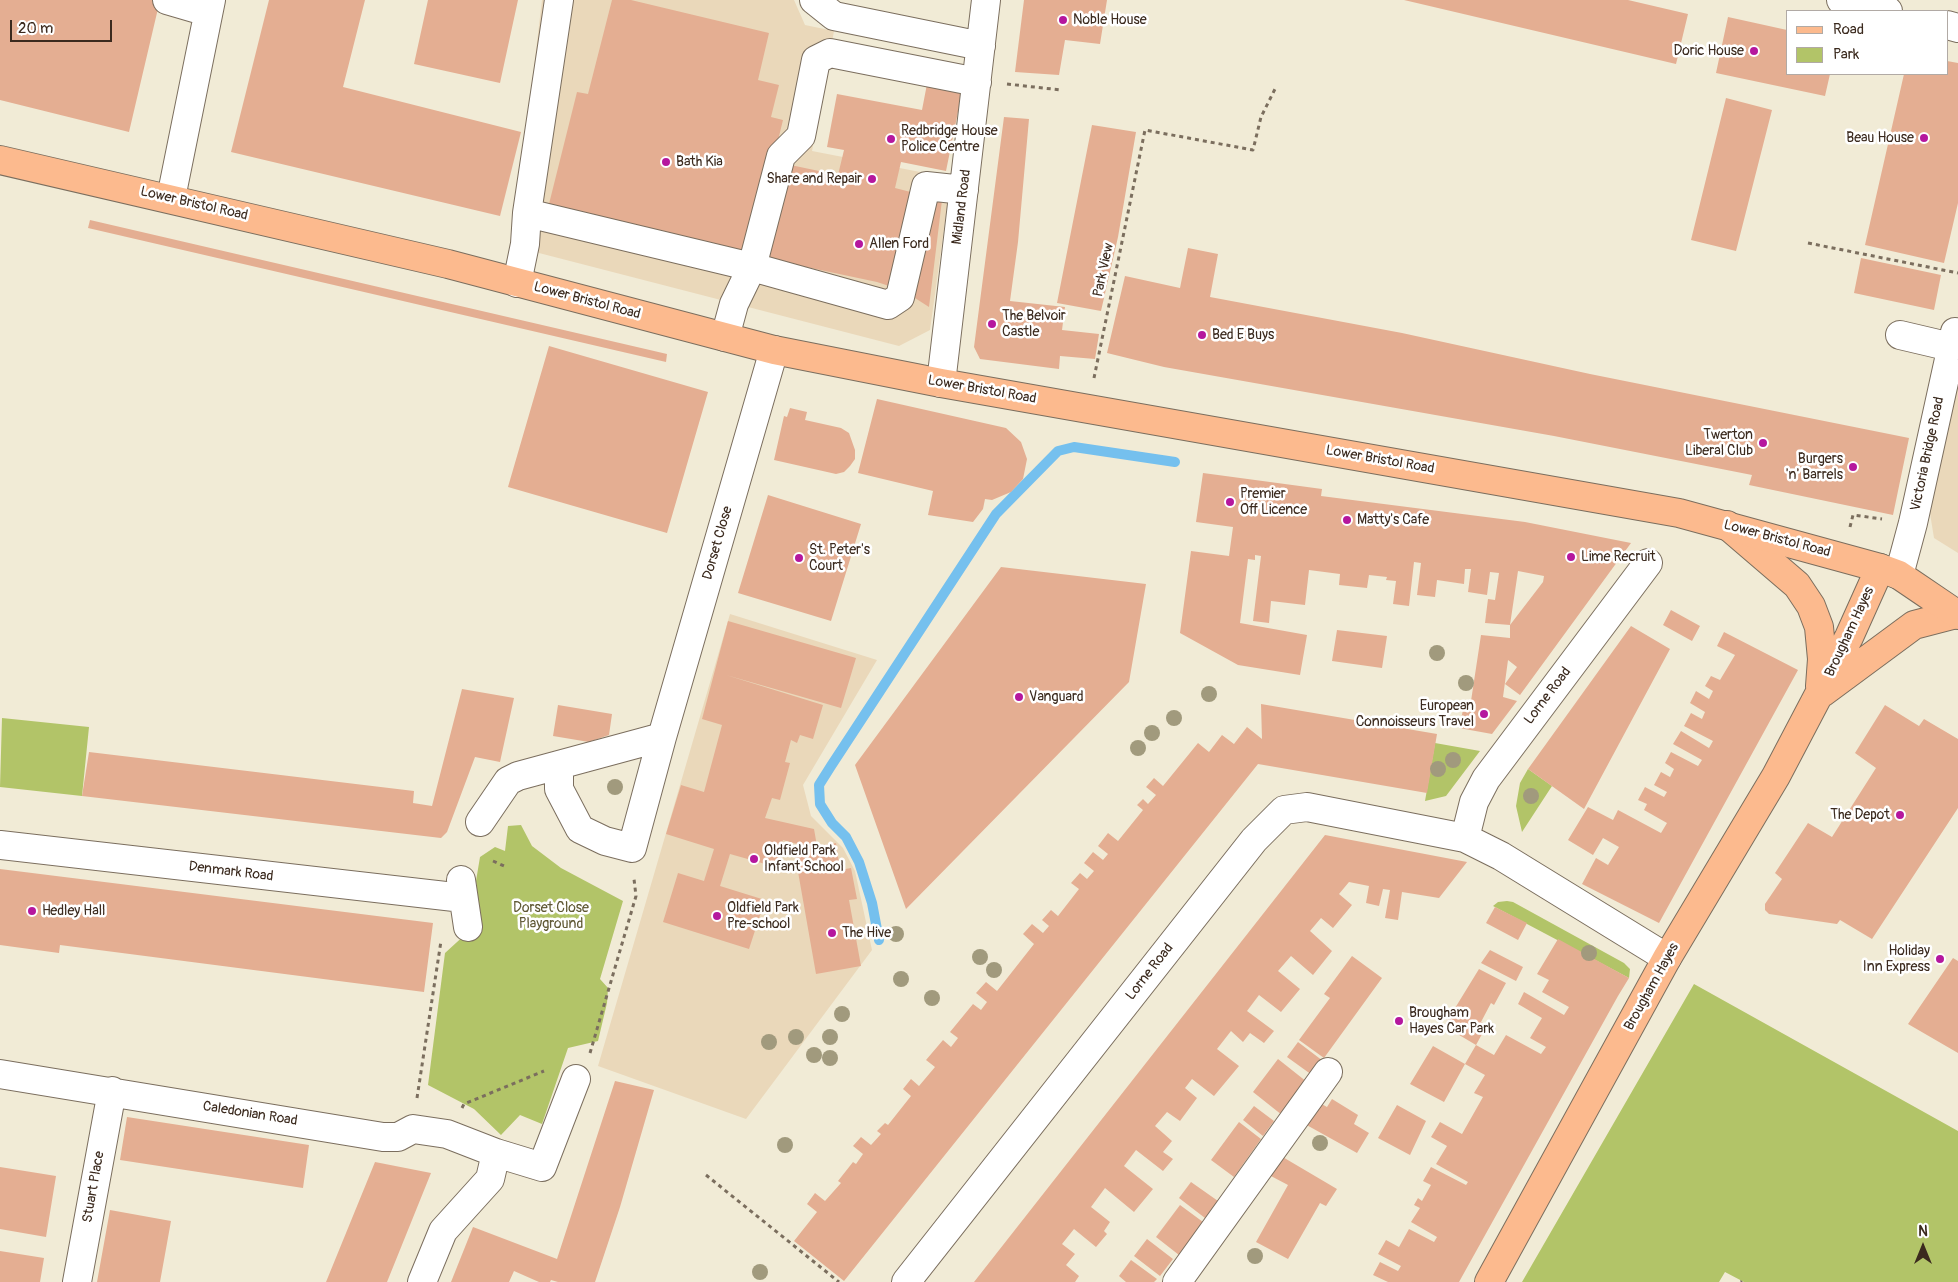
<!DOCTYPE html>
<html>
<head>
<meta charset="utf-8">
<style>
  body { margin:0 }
  #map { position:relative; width:1958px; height:1282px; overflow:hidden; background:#f1ebd6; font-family:Pangolin,sans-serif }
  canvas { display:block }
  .legend { position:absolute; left:1786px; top:10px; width:162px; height:65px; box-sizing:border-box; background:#fff; border:1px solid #b1aaa5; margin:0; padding:6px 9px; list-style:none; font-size:15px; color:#3b2a1e }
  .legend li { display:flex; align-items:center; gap:10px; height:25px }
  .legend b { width:25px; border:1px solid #b1aaa5 }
  .north { position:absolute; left:1898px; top:1222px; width:50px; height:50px; -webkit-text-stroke:4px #fff; paint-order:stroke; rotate:0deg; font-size:14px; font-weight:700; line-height:20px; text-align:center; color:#3b2a1e }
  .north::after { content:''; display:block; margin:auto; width:18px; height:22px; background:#3b2a1e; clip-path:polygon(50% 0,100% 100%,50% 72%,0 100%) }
  .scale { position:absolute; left:10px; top:20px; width:102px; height:22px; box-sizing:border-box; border:2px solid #3b2a1e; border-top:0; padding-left:6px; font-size:15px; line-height:18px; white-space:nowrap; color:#3b2a1e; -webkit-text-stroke:4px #fff; paint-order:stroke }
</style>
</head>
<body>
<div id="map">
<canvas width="1958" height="1282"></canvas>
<ul class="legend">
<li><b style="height:6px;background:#fcba8e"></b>Road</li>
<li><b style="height:14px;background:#b2c468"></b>Park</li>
</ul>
<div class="north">N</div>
<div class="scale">20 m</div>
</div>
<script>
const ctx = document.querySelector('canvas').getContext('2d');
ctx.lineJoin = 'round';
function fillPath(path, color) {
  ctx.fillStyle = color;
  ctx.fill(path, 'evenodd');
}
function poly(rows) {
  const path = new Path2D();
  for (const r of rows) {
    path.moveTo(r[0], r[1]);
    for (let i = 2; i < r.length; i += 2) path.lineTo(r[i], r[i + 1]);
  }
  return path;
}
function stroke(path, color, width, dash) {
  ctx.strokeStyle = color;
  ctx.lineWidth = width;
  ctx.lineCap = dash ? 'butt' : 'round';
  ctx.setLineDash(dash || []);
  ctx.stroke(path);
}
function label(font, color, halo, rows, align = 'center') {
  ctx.font = font + ' Pangolin,sans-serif';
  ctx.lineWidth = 5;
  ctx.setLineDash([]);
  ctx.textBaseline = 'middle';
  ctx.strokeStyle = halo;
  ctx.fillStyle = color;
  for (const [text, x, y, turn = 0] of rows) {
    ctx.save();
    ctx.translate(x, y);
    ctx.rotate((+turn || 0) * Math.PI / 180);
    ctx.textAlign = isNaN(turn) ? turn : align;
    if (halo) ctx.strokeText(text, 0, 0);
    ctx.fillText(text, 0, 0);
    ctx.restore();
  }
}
fillPath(poly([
  [542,0,794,0,805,25,834,31,812,151,951,178,930,330,899,346,539,253,514,237],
  [1958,373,1958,553,1934,538,1928,501],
  [730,614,877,660,803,785,811,816,843,848,855,871,872,950,746,1119,598,1066]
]), '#ead8ba');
fillPath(poly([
  [2,718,89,727,82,796,0,787],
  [1435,743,1480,751,1446,796,1425,801],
  [1528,769,1552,786,1522,832,1516,806,1520,783],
  [521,825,532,846,561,868,623,901,600,979,608,988,607,1003,598,1041,568,1048,542,1124,520,1115,501,1135,474,1109,428,1085,445,953,468,932,481,928,476,881,480,857,495,847,505,851,508,826],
  [1507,901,1513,902,1624,963,1630,969,1629,978,1493,906,1498,902],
  [1694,984,1958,1131,1958,1282,1744,1282,1725,1272,1719,1282,1522,1282]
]), '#b2c468');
stroke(poly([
  [879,940,872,903,859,862,846,837,832,823,820,804,819,785,831,766,996,514,1058,451,1074,447,1175,462]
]), '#75c0ee', 10);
fillPath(poly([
  [0,0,160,0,129,132,0,100],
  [269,0,365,0,343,87,521,132,500,216,231,152],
  [428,0,518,0,500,83,414,64],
  [612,0,631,0,769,33,758,80,779,85,771,117,783,120,750,254,549,204,577,92,588,94],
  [1024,0,1107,0,1100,44,1065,40,1059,75,1015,72],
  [1404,0,1628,0,1688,14,1676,64],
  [1728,17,1787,30,1787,74,1830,74,1825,96,1716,73],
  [1947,61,1958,63,1958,203,1944,263,1865,245,1904,74,1947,74],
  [927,84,962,92,946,171,901,162,895,188,942,200,929,307,904,291,877,282,759,257,781,163,838,175,844,150,827,147,837,94,922,110],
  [1726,98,1772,110,1736,251,1691,240],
  [1004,117,1029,119,1018,242,1010,301,1065,307,1062,330,1099,334,1095,359,1060,356,1059,369,980,359,974,347],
  [1092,125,1136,132,1118,237,1101,311,1057,303],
  [90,220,667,354,666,362,88,228],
  [1188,248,1218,254,1210,297,1402,333,1590,374,1909,438,1893,515,1749,485,1752,475,1554,436,1164,367,1107,353,1125,276,1180,288],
  [1861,258,1941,275,1934,310,1854,293],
  [549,346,708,392,667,533,508,487],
  [877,399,1006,428,1021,442,1027,459,1023,479,1011,492,992,500,985,499,983,509,973,522,928,515,933,491,858,473],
  [790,408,807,412,805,420,841,428,849,433,855,450,855,459,850,466,844,472,836,474,774,460,784,416,787,417],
  [1203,473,1322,489,1321,496,1525,522,1631,543,1520,695,1505,684,1517,667,1508,660,1503,697,1517,701,1492,734,1459,728,1465,701,1471,701,1481,635,1510,638,1510,625,1543,582,1544,576,1518,571,1510,625,1485,623,1488,599,1495,600,1499,573,1490,572,1487,595,1468,592,1471,569,1465,569,1464,584,1437,580,1435,597,1417,595,1421,563,1414,562,1409,606,1393,604,1396,581,1386,580,1387,577,1369,575,1367,588,1339,585,1340,574,1309,570,1305,605,1271,601,1269,623,1253,621,1261,556,1255,555,1255,560,1248,559,1240,623,1307,635,1300,675,1238,665,1180,633,1191,551,1229,556,1233,527,1196,522],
  [768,495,861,524,831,621,738,593],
  [1001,567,1146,584,1129,682,906,909,855,765],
  [1671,610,1700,626,1692,641,1663,625],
  [728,621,856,658,841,708,726,675,823,705,813,739,800,735,797,743,791,740,785,762,790,763,780,800,772,798,765,818,814,829,817,846,836,843,840,870,851,868,857,899,849,900,861,966,816,974,794,849,808,847,783,840,776,867,730,854,720,886,765,900,749,949,663,922,678,873,704,881,714,849,666,834,681,785,704,792,722,725,702,719],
  [1631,626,1670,649,1584,809,1528,769],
  [1337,630,1387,636,1382,668,1332,661],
  [1724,632,1798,670,1659,923,1582,884,1596,858,1608,865,1619,847,1603,838,1593,855,1568,840,1588,807,1613,820,1618,810,1661,833,1667,823,1644,810,1647,804,1638,800,1645,787,1664,797,1667,792,1654,785,1661,772,1670,777,1674,769,1665,763,1671,752,1698,766,1702,760,1673,744,1681,731,1709,748,1713,741,1684,726,1691,713,1702,719,1705,712,1690,703,1696,691,1709,699,1713,691,1705,686,1711,676,1720,680,1735,655,1717,646],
  [462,689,514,698,500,762,475,757,447,832,441,838,82,796,89,752,414,791,413,803,432,806],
  [1261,704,1437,734,1427,793,1258,764,844,1281,794,1241,817,1212,807,1204,815,1193,825,1201,841,1183,838,1181,853,1162,856,1164,863,1154,853,1146,861,1137,871,1145,881,1134,877,1131,885,1123,888,1125,911,1096,903,1089,911,1079,919,1086,935,1067,926,1060,943,1040,951,1047,958,1038,950,1032,973,1004,981,1010,987,1002,976,993,986,982,997,991,1034,944,1023,934,1032,924,1043,933,1049,926,1042,920,1051,910,1058,916,1079,889,1071,883,1080,873,1087,879,1094,871,1084,863,1093,852,1103,860,1108,854,1098,846,1108,833,1118,841,1143,810,1137,805,1143,799,1148,804,1156,795,1146,787,1154,778,1163,786,1198,743,1209,752,1222,735,1234,744,1247,727,1262,739],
  [558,705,612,714,609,735,589,742,553,736],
  [1885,705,1919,726,1924,719,1958,739,1958,808,1872,939,1840,920,1837,924,1769,914,1765,910,1765,904,1782,879,1775,873,1808,823,1832,837,1876,768,1855,753],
  [1325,835,1467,862,1439,898,1402,892,1398,920,1385,918,1390,890,1383,889,1379,906,1366,903,1369,886,1349,882,1339,894,1352,905,1333,928,1321,918,1310,931,1332,951,1313,975,1291,956,1278,971,1300,989,1281,1012,1259,995,1247,1011,1274,1031,1264,1043,1250,1033,1243,1042,1231,1031,1217,1049,1239,1066,1214,1096,1192,1079,1185,1088,1197,1098,1180,1121,1167,1112,1155,1126,1172,1141,1163,1152,1173,1159,1163,1171,1136,1150,1124,1166,1153,1189,1134,1212,1105,1188,1091,1207,1110,1222,1104,1231,1107,1234,1096,1247,1074,1229,1062,1244,1075,1254,1066,1265,1079,1276,1075,1282,974,1282],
  [0,869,433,923,424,992,60,945,59,953,0,945],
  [1495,907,1527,923,1518,940,1486,923],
  [1558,939,1629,978,1618,996,1459,1282,1388,1282,1373,1275,1380,1262,1398,1271,1401,1266,1378,1254,1386,1240,1399,1247,1409,1229,1434,1242,1437,1237,1411,1222,1420,1208,1414,1205,1418,1198,1422,1201,1431,1185,1423,1181,1431,1167,1466,1185,1468,1182,1436,1164,1447,1146,1431,1137,1440,1122,1462,1134,1483,1097,1474,1093,1485,1075,1465,1064,1476,1045,1494,1055,1506,1035,1541,1054,1546,1047,1530,1038,1542,1018,1518,1004,1524,992,1564,1015,1569,1007,1542,992,1549,980,1537,974],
  [1490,950,1523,967,1516,981,1481,963],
  [1352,956,1382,978,1324,1058,1299,1040,1330,998,1324,994],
  [1953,958,1958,961,1958,1053,1908,1024],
  [1479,969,1506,983,1494,1005,1491,1003,1481,1022,1487,1025,1476,1045,1444,1026],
  [1298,1042,1323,1061,1312,1075,1287,1057],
  [1433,1046,1465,1064,1444,1102,1410,1084],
  [1278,1059,1307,1082,1282,1115,1253,1092],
  [615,1081,654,1090,620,1207,595,1282,558,1282,551,1280,550,1282,539,1282,514,1271,509,1282,451,1282,473,1227,557,1259],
  [1332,1099,1358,1115,1354,1124,1369,1133,1357,1153,1303,1123,1318,1102,1327,1107],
  [1397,1105,1426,1121,1410,1155,1378,1138],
  [1254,1106,1274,1121,1263,1136,1243,1120],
  [127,1117,309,1145,303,1188,120,1160],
  [1239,1122,1261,1139,1234,1177,1211,1160],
  [1281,1156,1337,1189,1326,1206,1320,1203,1288,1259,1256,1242,1288,1185,1269,1175],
  [375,1162,431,1173,387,1282,326,1282],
  [0,1167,56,1176,46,1237,0,1229],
  [1191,1182,1218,1201,1205,1218,1179,1198],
  [1180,1205,1203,1222,1179,1255,1156,1237],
  [110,1210,171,1221,160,1282,97,1282],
  [1147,1239,1173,1259,1160,1276,1134,1256],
  [0,1251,44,1258,40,1282,0,1282],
  [1131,1260,1157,1279,1154,1282,1126,1282,1119,1276]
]), '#e4ae92');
const minor = poly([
  [167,0,208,12],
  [814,0,834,16,981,46],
  [1841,0,1888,11],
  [1947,25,1958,28],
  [964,190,926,186,900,297,888,305,752,267,781,156,801,136,816,60,830,53,977,82],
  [171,198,211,0],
  [527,213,559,0],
  [517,283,525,244,527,213,752,267,734,304,725,337],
  [1900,335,1951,347],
  [941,383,986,0],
  [1899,575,1913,523,1955,332],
  [559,765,559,789,580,829,605,841,632,848,662,737],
  [480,822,508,781,518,776,662,737,774,350],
  [1465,838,1474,802,1486,779,1648,563],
  [0,845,463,898],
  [461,880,468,927],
  [0,1074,383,1137,398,1137,413,1129,447,1134,496,1153,490,1179,443,1231,422,1282],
  [496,1153,542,1167,576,1079],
  [77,1282,112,1091],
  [906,1282,1254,840,1284,810,1307,807,1465,838,1501,856,1667,958],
  [1177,1282,1328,1072]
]);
const major = poly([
  [1727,525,1797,585,1811,606,1819,627,1822,659,1820,686],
  [1822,693,1914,625,1956,614],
  [1489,1282,1667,958,1776,776,1849,637,1880,568]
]);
const highway = poly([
  [0,160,448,264,774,350,941,383,1679,513,1880,568,1899,575,1958,615]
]);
stroke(minor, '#7b6e5e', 30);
stroke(major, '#7b6e5e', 30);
stroke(highway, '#7b6e5e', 30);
stroke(poly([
  [1007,84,1061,90],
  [1808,243,1958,273],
  [1094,378,1145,130,1253,150,1261,117,1276,87],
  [1850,527,1853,515,1882,519],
  [493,861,504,866],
  [590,1053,636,896,634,879],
  [417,1098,441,941],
  [462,1108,464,1104,544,1071],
  [706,1175,839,1282],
  [1741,1282,1742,1281]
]), '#7b6e5e', 3, [4, 4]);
stroke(minor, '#fff', 28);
stroke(major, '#fcba8e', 28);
stroke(highway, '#fcba8e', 28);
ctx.fillStyle = '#a19a7d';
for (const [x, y] of [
  [1437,653],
  [1466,683],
  [1209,694],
  [1174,718],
  [1152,733],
  [1138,748],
  [1453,760],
  [1438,769],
  [615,787],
  [1531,796],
  [896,934],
  [1589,953],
  [980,957],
  [994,970],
  [901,979],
  [932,998],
  [842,1014],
  [796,1037],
  [830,1037],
  [769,1042],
  [814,1055],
  [830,1058],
  [1320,1143],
  [785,1145],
  [1255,1256],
  [760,1272]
]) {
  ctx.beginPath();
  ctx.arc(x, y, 8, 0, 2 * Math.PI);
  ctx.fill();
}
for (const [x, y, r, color] of [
  [1063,20,5,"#b5179e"],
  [1754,51,5,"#b5179e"],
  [1924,138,5,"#b5179e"],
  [891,139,5,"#b5179e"],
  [666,162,5,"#b5179e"],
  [872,179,5,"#b5179e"],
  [859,244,5,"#b5179e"],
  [992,324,5,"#b5179e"],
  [1202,335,5,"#b5179e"],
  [1763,443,5,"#b5179e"],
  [1853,467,5,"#b5179e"],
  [1230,502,5,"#b5179e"],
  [1347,520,5,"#b5179e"],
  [1571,557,5,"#b5179e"],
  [799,558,5,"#b5179e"],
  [1019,697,5,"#b5179e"],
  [1484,714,5,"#b5179e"],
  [1900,815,5,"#b5179e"],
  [754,859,5,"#b5179e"],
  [32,911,5,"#b5179e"],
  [717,916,5,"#b5179e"],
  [832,933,5,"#b5179e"],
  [1940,959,5,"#b5179e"],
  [1399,1021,5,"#b5179e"]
]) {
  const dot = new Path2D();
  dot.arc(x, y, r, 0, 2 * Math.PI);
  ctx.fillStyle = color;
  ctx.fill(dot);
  stroke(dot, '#fff', 2);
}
label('14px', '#3b2a1e', '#fff', [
  ["Noble House",1073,20],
  ["Doric House",1744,51,"right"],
  ["Redbridge House",901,131],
  ["Police Centre",901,147],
  ["Beau House",1914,138,"right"],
  ["Bath Kia",676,162],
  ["Share and Repair",862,179,"right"],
  ["Allen Ford",869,244],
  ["The Belvoir",1002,316],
  ["Castle",1002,332],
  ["Bed E Buys",1212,335],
  ["Twerton",1753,435,"right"],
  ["Liberal Club",1753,451,"right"],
  ["Burgers",1843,459,"right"],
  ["'n' Barrels",1843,475,"right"],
  ["Premier",1240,494],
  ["Off Licence",1240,510],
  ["Matty's Cafe",1357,520],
  ["St. Peter's",809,550],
  ["Court",809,566],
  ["Lime Recruit",1581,557],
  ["Vanguard",1029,697],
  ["European",1474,706,"right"],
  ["Connoisseurs Travel",1474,722,"right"],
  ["The Depot",1890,815,"right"],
  ["Oldfield Park",764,851],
  ["Infant School",764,867],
  ["Oldfield Park",727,908],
  ["Pre-school",727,924],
  ["Hedley Hall",42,911],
  ["The Hive",842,933],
  ["Holiday",1930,951,"right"],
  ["Inn Express",1930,967,"right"],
  ["Brougham",1409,1013],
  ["Hayes Car Park",1409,1029]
], 'left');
label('14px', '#3b2a1e', '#fff', [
  ["Lower Bristol Road",194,204,13],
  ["Midland Road",962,207,-83],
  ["Park View",1104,270,-78],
  ["Lower Bristol Road",587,301,15],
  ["Lower Bristol Road",982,390,10],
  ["Victoria Bridge Road",1928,454,-78],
  ["Lower Bristol Road",1380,460,10],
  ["Lower Bristol Road",1777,539,15],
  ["Dorset Close",718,543,-74],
  ["Brougham Hayes",1850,632,-65],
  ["Lorne Road",1548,696,-53],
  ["Denmark Road",231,872,7],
  ["Lorne Road",1150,972,-52],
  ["Brougham Hayes",1652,987,-61],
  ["Caledonian Road",250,1114,9],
  ["Stuart Place",94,1187,-80]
]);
label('14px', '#5f5834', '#fff', [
  ["Dorset Close",551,908],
  ["Playground",551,924]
]);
</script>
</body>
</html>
